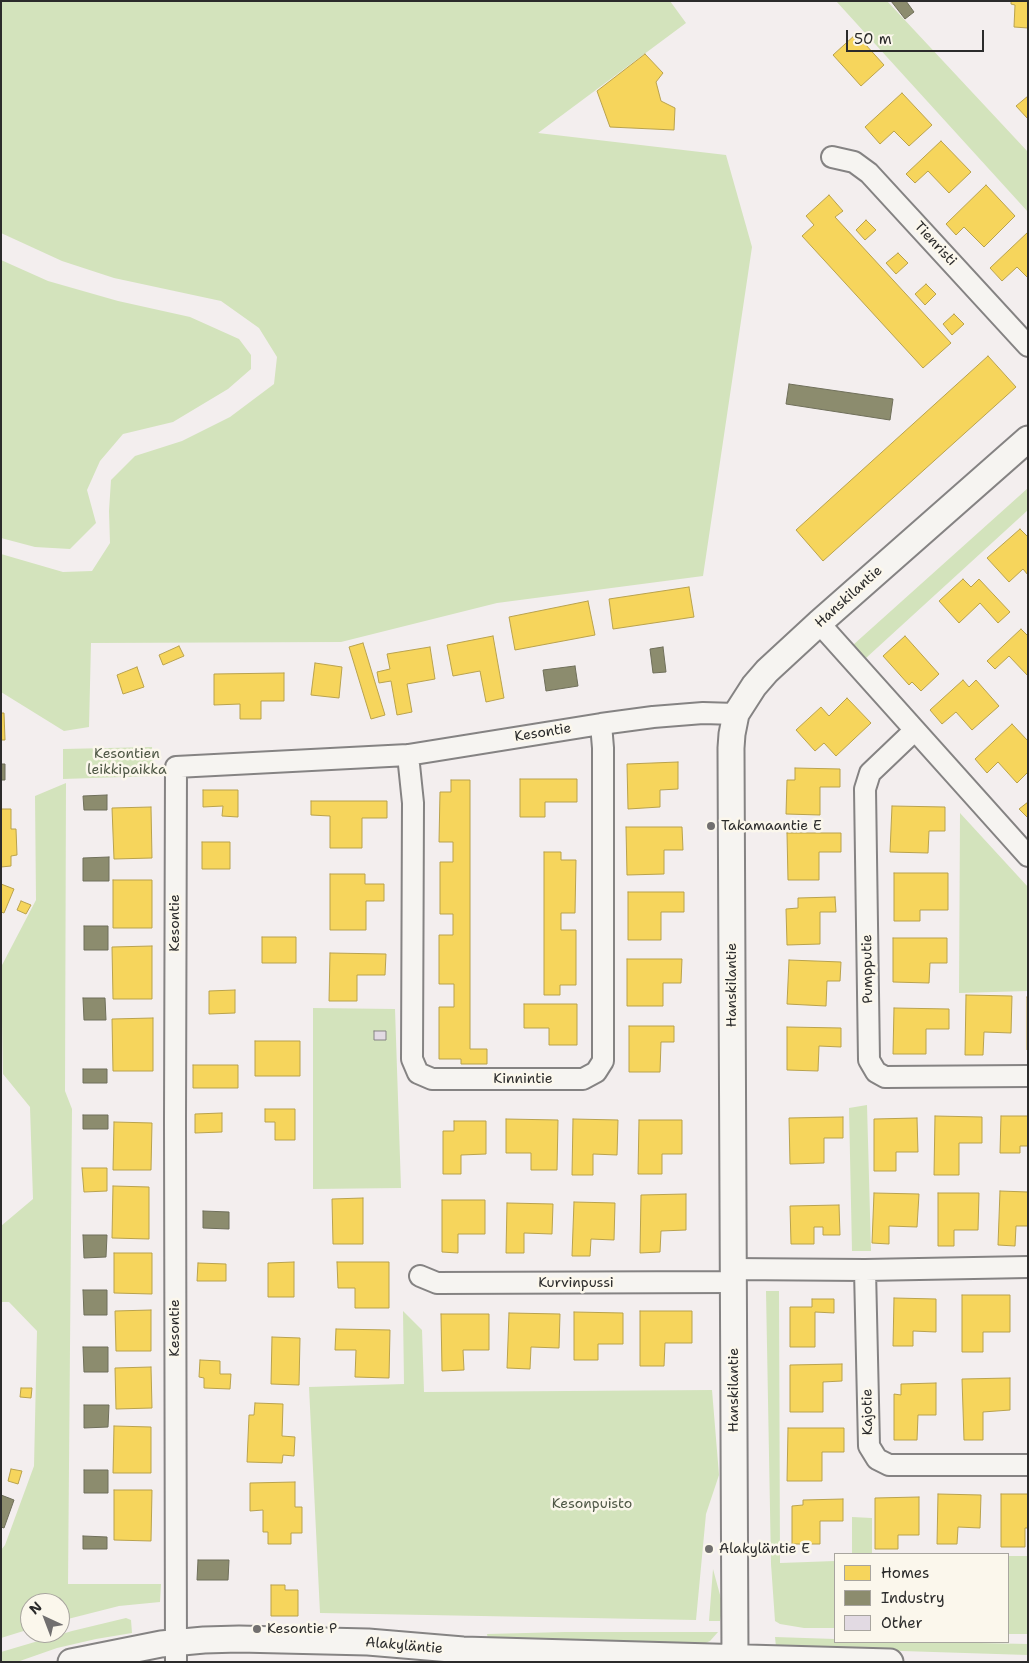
<!DOCTYPE html>
<html>
<head>
<meta charset="utf-8">
<style>
  body { margin:0 }
  #map { position:relative; width:1029px; height:1663px; overflow:hidden; background:#f3eeee; font-family:"Shantell Sans",sans-serif }
  canvas { display:block }
  .frame { position:absolute; inset:0; border:2px solid #2b2b2b; pointer-events:none }
  .legend { position:absolute; left:834px; top:1553px; width:175px; height:90px; box-sizing:border-box; background:#fbf7ec; border:1px solid #a8a59f; margin:0; padding:6px 9px; list-style:none; font-size:15px; color:#2b2b2b }
  .legend li { display:flex; align-items:center; gap:10px; height:25px }
  .legend b { width:25px; border:1px solid #a8a59f }
  .north { position:absolute; left:20px; top:1593px; width:50px; height:50px; box-sizing:border-box; background:#fbf7ec; border:1px solid #a8a59f; border-radius:50%; rotate:317deg; font-size:14px; font-weight:700; line-height:20px; text-align:center; color:#2b2b2b }
  .north::after { content:''; display:block; margin:auto; width:18px; height:22px; background:#716f6f; clip-path:polygon(50% 0,100% 100%,50% 72%,0 100%) }
  .scale { position:absolute; left:846px; top:30px; width:138px; height:22px; box-sizing:border-box; border:2px solid #2b2b2b; border-top:0; padding-left:6px; font-size:15px; line-height:18px; white-space:nowrap; color:#2b2b2b; -webkit-text-stroke:4px #fbf7ec; paint-order:stroke }
</style>
</head>
<body>
<div id="map">
<canvas width="1029" height="1663"></canvas>
<div class="frame"></div>
<ul class="legend">
<li><b style="height:14px;background:#f6d55c"></b>Homes</li>
<li><b style="height:14px;background:#8c8c6e"></b>Industry</li>
<li><b style="height:14px;background:#e2dae3"></b>Other</li>
</ul>
<div class="north">N</div>
<div class="scale">50 m</div>
</div>
<script>
const ctx = document.querySelector('canvas').getContext('2d');
ctx.lineJoin = 'round';
function fillPath(path, color) {
  ctx.fillStyle = color;
  ctx.fill(path, 'evenodd');
}
function poly(rows) {
  const path = new Path2D();
  for (const r of rows) {
    path.moveTo(r[0], r[1]);
    for (let i = 2; i < r.length; i += 2) path.lineTo(r[i], r[i + 1]);
  }
  return path;
}
function stroke(path, color, width, dash) {
  ctx.strokeStyle = color;
  ctx.lineWidth = width;
  ctx.lineCap = dash ? 'butt' : 'round';
  ctx.setLineDash(dash || []);
  ctx.stroke(path);
}
function label(font, color, halo, rows, align = 'center') {
  ctx.font = font + ' "Shantell Sans",sans-serif';
  ctx.lineWidth = 5;
  ctx.setLineDash([]);
  ctx.textBaseline = 'middle';
  ctx.strokeStyle = halo;
  ctx.fillStyle = color;
  for (const [text, x, y, turn = 0] of rows) {
    ctx.save();
    ctx.translate(x, y);
    ctx.rotate((+turn || 0) * Math.PI / 180);
    ctx.textAlign = isNaN(turn) ? turn : align;
    if (halo) ctx.strokeText(text, 0, 0);
    ctx.fillText(text, 0, 0);
    ctx.restore();
  }
}
fillPath(poly([
  [1,1,670,1,686,23,538,133,726,155,752,247,703,576,497,603,341,642,91,643,89,727,64,731,1,692,1,554,63,572,92,571,110,543,109,511,111,480,135,456,182,441,230,417,274,384,277,357,259,328,221,301,114,278,62,261,1,233],
  [836,1,887,1,1028,152,1028,212],
  [1,260,48,281,118,301,190,317,239,339,251,355,251,369,228,389,173,422,123,434,100,461,87,490,96,523,70,549,35,547,1,538],
  [1028,488,1028,510,866,658,853,645],
  [152,747,154,776,63,779,63,749],
  [66,783,65,1091,72,1109,68,1584,161,1584,160,1602,119,1606,60,1621,60,1603,30,1603,30,1629,1,1638,1,1550,5,1545,34,1466,37,1331,9,1302,1,1302,1,1226,33,1199,30,1107,3,1074,1,967,36,900,35,796],
  [960,813,1028,887,1028,991,959,993],
  [313,1008,395,1009,401,1188,313,1189],
  [867,1105,871,1251,852,1251,849,1108],
  [766,1291,779,1291,780,1563,835,1561,835,1628,804,1628,780,1624,775,1621,771,1564],
  [403,1311,422,1330,424,1392,712,1390,719,1475,706,1514,696,1620,320,1613,309,1387,404,1384],
  [852,1517,872,1518,872,1554,852,1554],
  [1008,1556,1028,1556,1028,1634,1008,1634],
  [713,1569,723,1606,720,1621,709,1621],
  [126,1618,131,1620,132,1633,96,1639,57,1648,17,1662,1,1662,1,1652,72,1631],
  [565,1632,718,1632,710,1641,699,1646,488,1639,487,1634],
  [775,1637,835,1639,835,1642,934,1642,1028,1644,1028,1655,776,1647]
]), '#d3e3bc');
const homes = poly([
  [1011,1,1028,1,1028,28,1014,27,1015,5,1011,4,1011,1],
  [856,34,884,65,861,86,833,55,856,34],
  [645,54,663,73,656,82,661,101,675,108,674,130,610,127,597,91,645,54],
  [902,93,932,125,909,146,894,131,880,144,865,127,902,93],
  [1028,96,1028,119,1016,106,1028,96],
  [941,141,971,172,949,193,928,171,915,183,906,174,941,141],
  [986,185,1015,216,984,247,964,227,956,235,946,224,986,185],
  [829,195,843,211,835,217,951,343,923,368,802,236,814,225,806,216,829,195],
  [866,220,876,230,865,240,856,230,866,220],
  [1028,232,1028,278,1017,267,1002,281,990,268,1028,232],
  [898,253,908,263,896,274,886,263,898,253],
  [926,284,936,294,925,305,915,294,926,284],
  [954,314,964,324,952,335,943,324,954,314],
  [988,356,1016,387,823,561,796,530,988,356],
  [1020,529,1028,537,1028,575,1023,569,1009,582,987,558,1020,529],
  [963,579,971,587,979,579,1010,612,998,623,980,603,959,623,939,601,963,579],
  [689,587,694,617,613,629,609,599,689,587],
  [588,601,595,635,515,650,509,617,588,601],
  [1021,629,1028,636,1028,676,1009,656,995,669,987,661,1021,629],
  [493,636,504,698,486,702,480,671,453,676,447,645,493,636],
  [905,636,939,674,921,691,912,682,909,685,883,656,905,636],
  [363,643,385,715,371,719,349,647,363,643],
  [179,646,184,656,163,665,159,655,179,646],
  [430,647,435,679,407,684,412,712,397,715,391,681,379,683,377,672,390,669,387,654,430,647],
  [315,663,342,667,339,698,311,695,315,663],
  [137,667,144,687,123,694,117,675,137,667],
  [284,673,284,701,261,701,261,719,240,719,240,704,214,705,214,674,284,673],
  [963,680,969,687,976,680,999,706,972,730,956,712,942,724,930,710,963,680],
  [847,698,871,723,836,756,824,743,815,751,796,730,821,707,829,716,847,698],
  [1,713,4,713,5,740,1,740,1,713],
  [1012,724,1028,741,1028,772,1017,783,998,762,987,773,975,759,1012,724],
  [678,762,678,789,660,790,660,807,628,809,627,764,678,762],
  [795,768,840,769,840,787,820,787,820,815,786,814,787,780,795,780,795,768],
  [520,779,577,779,577,802,545,802,545,817,520,817,520,779],
  [451,780,470,780,470,1049,487,1049,487,1064,461,1064,461,1059,439,1059,439,1007,454,1007,454,984,439,984,439,935,453,935,453,914,440,914,440,862,453,862,453,842,439,842,440,792,451,792,451,780],
  [203,790,238,790,238,817,222,816,223,806,203,807,203,790],
  [311,801,387,801,387,818,362,818,362,848,330,848,330,816,311,815,311,801],
  [1028,802,1028,818,1019,809,1028,802],
  [892,806,945,807,945,831,929,831,928,853,890,852,892,806],
  [151,807,152,858,114,859,112,808,151,807],
  [1,809,11,809,11,829,16,829,17,855,11,856,11,866,1,867,1,809],
  [626,827,682,827,683,850,664,850,664,874,627,875,626,827],
  [787,833,841,833,841,852,819,852,819,880,788,880,787,833],
  [202,842,230,842,230,869,202,869,202,842],
  [544,852,561,852,561,860,576,860,575,913,561,913,561,930,576,930,576,985,560,985,560,995,544,995,544,852],
  [894,873,948,873,948,910,920,910,920,921,894,921,894,873],
  [330,874,365,874,365,884,384,884,384,901,366,901,366,930,330,930,330,874],
  [113,880,152,880,152,928,113,928,113,880],
  [1,884,14,889,4,913,1,912,1,884],
  [628,892,684,892,684,912,661,912,661,940,628,940,628,892],
  [835,897,836,912,820,912,820,944,787,945,786,909,798,908,798,898,835,897],
  [21,901,31,905,26,914,17,910,21,901],
  [262,937,296,937,296,963,262,963,262,937],
  [893,938,947,938,947,963,930,963,929,983,893,982,893,938],
  [152,946,152,999,113,999,112,947,152,946],
  [330,953,386,954,385,975,357,975,357,1001,329,1001,330,953],
  [627,959,682,959,681,983,663,983,663,1006,627,1006,627,959],
  [789,960,841,962,840,981,827,981,826,1006,787,1004,789,960],
  [235,990,235,1013,209,1014,209,991,235,990],
  [966,995,1012,996,1011,1033,984,1032,983,1055,965,1055,966,995],
  [1027,997,1028,997,1028,1050,1027,1050,1027,997],
  [524,1004,577,1004,577,1045,549,1045,549,1028,524,1028,524,1004],
  [894,1008,949,1009,949,1029,926,1029,926,1054,893,1054,894,1008],
  [153,1018,153,1071,113,1071,112,1019,153,1018],
  [629,1026,674,1026,674,1042,661,1042,660,1072,629,1072,629,1026],
  [787,1027,841,1028,841,1047,819,1046,818,1071,787,1070,787,1027],
  [255,1041,300,1041,300,1076,255,1076,255,1041],
  [193,1065,238,1065,238,1088,193,1088,193,1065],
  [265,1109,295,1109,295,1140,275,1140,275,1122,265,1122,265,1109],
  [222,1113,222,1132,195,1133,195,1114,222,1113],
  [935,1116,982,1117,982,1143,959,1143,959,1175,934,1175,935,1116],
  [1001,1116,1028,1116,1028,1146,1020,1146,1020,1153,1000,1153,1001,1116],
  [843,1117,843,1138,824,1138,824,1163,790,1164,789,1118,843,1117],
  [917,1118,918,1152,896,1152,896,1171,874,1171,874,1119,917,1118],
  [506,1119,558,1120,557,1170,531,1170,531,1153,506,1153,506,1119],
  [573,1119,618,1120,617,1155,593,1154,593,1175,572,1175,573,1119],
  [639,1120,682,1120,682,1154,662,1154,662,1174,638,1174,639,1120],
  [454,1121,486,1121,486,1154,461,1155,461,1174,443,1174,443,1131,454,1131,454,1121],
  [114,1122,152,1123,151,1170,113,1170,114,1122],
  [82,1168,107,1168,107,1191,84,1192,82,1168],
  [113,1186,149,1187,149,1239,112,1238,113,1186],
  [1000,1191,1028,1192,1028,1226,1016,1226,1015,1246,998,1245,1000,1191],
  [874,1193,919,1194,917,1227,889,1226,889,1244,872,1243,874,1193],
  [938,1193,979,1193,978,1230,954,1230,954,1246,938,1246,938,1193],
  [686,1194,686,1230,661,1231,660,1252,640,1253,641,1195,686,1194],
  [363,1198,363,1244,333,1244,332,1199,363,1198],
  [442,1200,485,1200,485,1234,458,1234,458,1253,442,1252,442,1200],
  [574,1202,615,1203,614,1240,591,1239,590,1256,572,1256,574,1202],
  [507,1203,553,1204,552,1234,524,1233,524,1253,506,1253,507,1203],
  [839,1205,840,1235,823,1235,823,1227,814,1227,814,1244,791,1244,790,1206,839,1205],
  [114,1253,152,1253,152,1294,114,1293,114,1253],
  [294,1262,294,1297,268,1297,268,1263,294,1262],
  [337,1262,389,1262,389,1308,355,1308,355,1288,338,1288,337,1262],
  [198,1263,226,1264,226,1281,197,1281,198,1263],
  [962,1295,1010,1295,1010,1332,983,1332,983,1352,962,1352,962,1295],
  [894,1298,936,1299,936,1332,913,1331,913,1346,893,1346,894,1298],
  [812,1299,834,1299,834,1313,815,1312,815,1347,790,1347,790,1307,812,1307,812,1299],
  [151,1310,151,1351,116,1351,115,1311,151,1310],
  [640,1311,692,1311,692,1343,665,1343,664,1366,640,1366,640,1311],
  [574,1312,623,1313,623,1344,598,1344,598,1360,574,1360,574,1312],
  [509,1313,560,1314,559,1348,531,1347,530,1369,507,1368,509,1313],
  [441,1314,489,1314,489,1350,463,1350,464,1370,442,1371,441,1314],
  [336,1329,390,1330,389,1378,355,1377,356,1350,335,1350,336,1329],
  [272,1337,300,1338,299,1385,271,1384,272,1337],
  [200,1360,220,1361,220,1374,231,1374,230,1389,204,1388,204,1378,199,1377,200,1360],
  [842,1364,842,1381,823,1382,823,1412,790,1412,790,1365,842,1364],
  [151,1367,152,1408,116,1409,115,1368,151,1367],
  [1010,1378,1010,1410,983,1412,983,1440,964,1440,962,1379,1010,1378],
  [936,1383,936,1415,918,1415,917,1440,894,1440,894,1394,901,1395,901,1384,936,1383],
  [21,1388,32,1388,31,1398,20,1397,21,1388],
  [255,1403,283,1404,282,1436,295,1437,294,1456,283,1455,282,1463,247,1462,249,1415,254,1415,255,1403],
  [114,1426,151,1427,151,1473,113,1473,114,1426],
  [788,1428,844,1428,844,1452,822,1452,822,1481,787,1481,788,1428],
  [11,1469,22,1471,18,1484,8,1481,11,1469],
  [295,1482,295,1507,302,1507,302,1533,291,1533,291,1544,268,1544,268,1532,263,1532,263,1510,250,1511,250,1483,295,1482],
  [114,1490,152,1490,151,1541,114,1540,114,1490],
  [938,1494,981,1495,980,1528,958,1527,957,1544,937,1544,938,1494],
  [1001,1494,1028,1494,1028,1528,1025,1528,1025,1547,1001,1547,1001,1494],
  [919,1497,919,1535,898,1535,898,1549,875,1549,875,1498,919,1497],
  [843,1499,843,1521,820,1521,820,1544,792,1544,792,1506,803,1505,803,1500,843,1499],
  [271,1585,285,1585,285,1590,298,1590,298,1616,271,1616,271,1585]
]);
fillPath(homes, '#f6d55c');
stroke(homes, '#b9a24d', 1);
const industry = poly([
  [891,1,906,1,914,12,905,19,891,1],
  [789,384,893,399,890,420,786,404,789,384],
  [663,647,666,672,653,673,650,649,663,647],
  [575,666,578,686,546,691,543,670,575,666],
  [1,764,5,764,5,780,1,780,1,764],
  [107,795,107,810,84,810,83,796,107,795],
  [109,857,109,881,83,881,83,858,109,857],
  [84,926,108,926,108,950,84,950,84,926],
  [83,998,105,998,106,1020,84,1020,83,998],
  [83,1069,107,1069,107,1083,83,1083,83,1069],
  [83,1115,108,1115,108,1129,83,1129,83,1115],
  [203,1211,229,1212,229,1229,203,1228,203,1211],
  [83,1235,107,1235,106,1257,84,1258,83,1235],
  [83,1290,107,1290,107,1315,84,1315,83,1290],
  [83,1347,108,1347,108,1372,84,1372,83,1347],
  [84,1405,109,1405,108,1427,84,1428,84,1405],
  [84,1470,108,1470,108,1493,84,1493,84,1470],
  [1,1495,14,1500,4,1528,1,1527,1,1495],
  [83,1536,107,1537,107,1549,83,1549,83,1536],
  [198,1560,229,1560,228,1580,197,1580,198,1560]
]);
fillPath(industry, '#8c8c6e');
stroke(industry, '#6f6f5a', 1);
const building = poly([
  [374,1031,386,1031,386,1040,374,1040,374,1031]
]);
fillPath(building, '#e2dae3');
stroke(building, '#858383', 1);
const minor = poly([
  [832,157,854,162,869,173,1028,346],
  [819,623,1028,856],
  [914,731,870,773,865,789,869,1060,876,1072,885,1077,1028,1076],
  [408,755,413,803,412,1059,418,1073,432,1079,583,1079,596,1072,603,1061,603,748,601,724],
  [732,1269,865,1270,1028,1267],
  [865,1270,869,1446,877,1459,889,1465,1028,1465],
  [420,1276,437,1283,732,1282],
  [176,1662,175,1120,176,767,408,755,601,724,653,717,703,713,736,714]
]);
const tertiary = poly([
  [735,1658,731,748,732,734,736,714,754,686,767,671,819,623,1028,439],
  [71,1662,161,1644,204,1640,239,1639,368,1642,463,1650,890,1662]
]);
stroke(minor, '#858383', 24);
stroke(tertiary, '#858383', 29);
stroke(minor, '#f6f4f1', 20);
stroke(tertiary, '#f6f4f1', 25);
for (const [x, y, r, color] of [
  [711,826,5,"#716f6f"],
  [709,1549,5,"#716f6f"],
  [257,1629,5,"#716f6f"]
]) {
  const dot = new Path2D();
  dot.arc(x, y, r, 0, 2 * Math.PI);
  ctx.fillStyle = color;
  ctx.fill(dot);
  stroke(dot, '#fbf7ec', 2);
}
label('14px', '#2b2b2b', '#fbf7ec', [
  ["Tienristi",935,244,47],
  ["Hanskilantie",849,597,-42],
  ["Kesontie",543,733,-9],
  ["Kesontie",175,923,-90],
  ["Pumpputie",868,969,-91],
  ["Hanskilantie",732,985,-90],
  ["Kinnintie",523,1079],
  ["Kurvinpussi",576,1283],
  ["Kesontie",175,1328,-90],
  ["Hanskilantie",734,1390,-90],
  ["Kajotie",868,1412,-91],
  ["Alakyläntie",404,1646,5]
]);
label('14px', '#4e5745', '#fbf7ec', [
  ["Kesontien",127,754],
  ["leikkipaikka",127,770],
  ["Kesonpuisto",592,1504]
]);
label('14px', '#2b2b2b', '#fbf7ec', [
  ["Takamaantie E",721,826],
  ["Alakyläntie E",719,1549],
  ["Kesontie P",267,1629]
], 'left');
</script>
</body>
</html>
